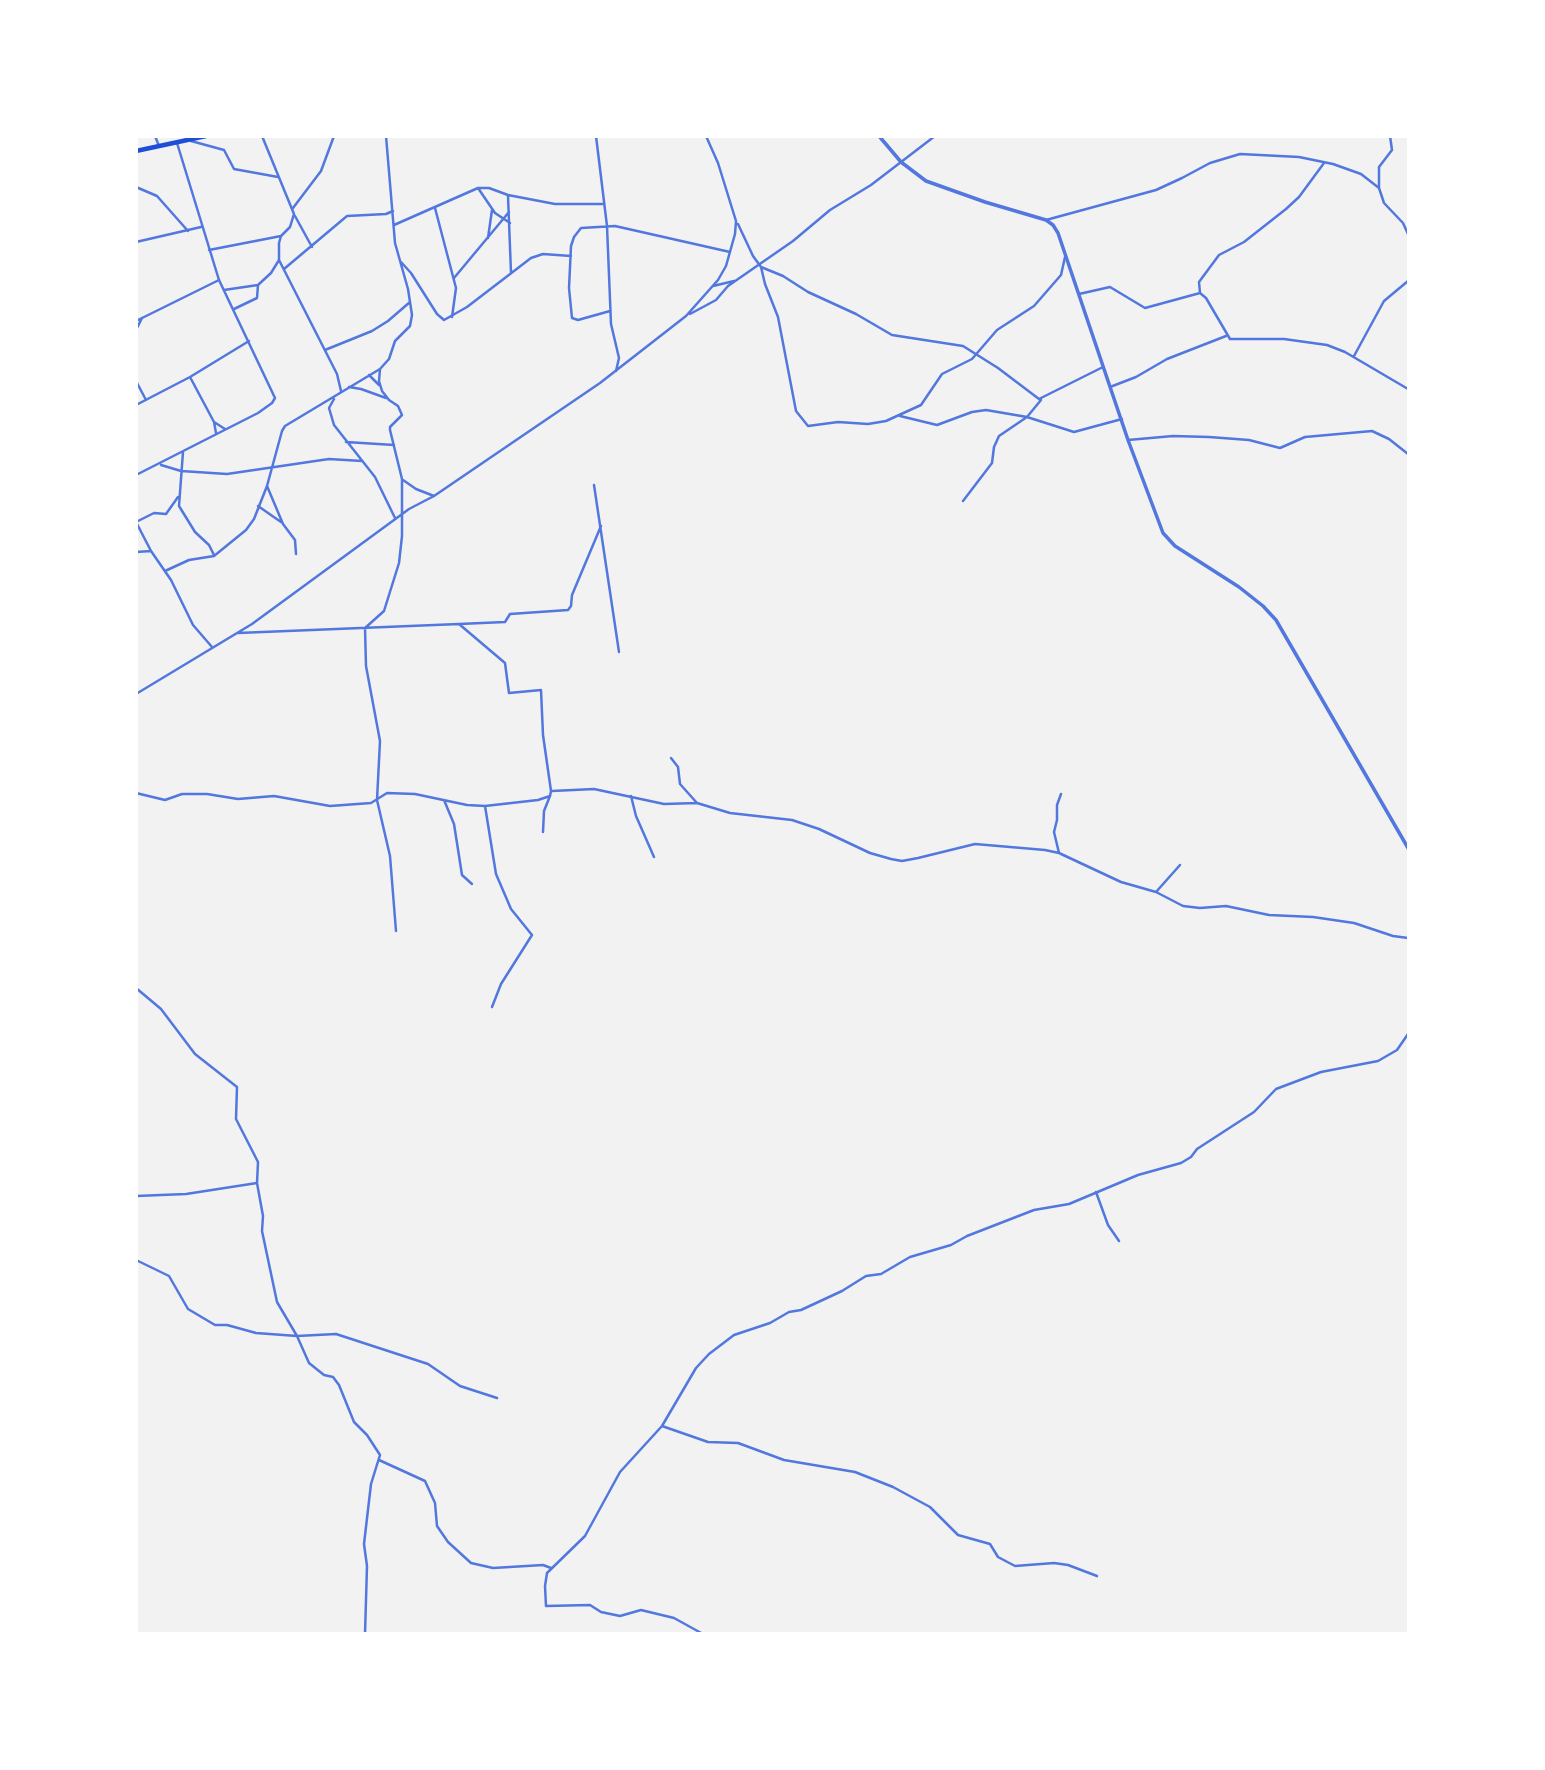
<!DOCTYPE html>
<html>
<head>
<meta charset="utf-8">
<style>
  body { margin:0 }
  #map { position:relative; width:1545px; height:1770px; overflow:hidden; background:#f2f2f2; font-family:Karla,sans-serif }
  canvas { display:block }
  .frame { position:absolute; inset:0; border:138px solid #fff; pointer-events:none }
</style>
</head>
<body>
<div id="map">
<canvas width="1545" height="1770"></canvas>
<div class="frame"></div>
</div>
<script>
const ctx = document.querySelector('canvas').getContext('2d');
ctx.lineJoin = 'round';
function poly(rows) {
  const path = new Path2D();
  for (const r of rows) {
    path.moveTo(r[0], r[1]);
    for (let i = 2; i < r.length; i += 2) path.lineTo(r[i], r[i + 1]);
  }
  return path;
}
function stroke(path, color, width, dash) {
  ctx.strokeStyle = color;
  ctx.lineWidth = width;
  ctx.lineCap = dash ? 'butt' : 'round';
  ctx.setLineDash(dash || []);
  ctx.stroke(path);
}
stroke(poly([
  [155,136,159,146],
  [262,136,294,214,290,227,281,236,279,243,279,260,337,374,341,391],
  [596,136,607,226,611,324,619,358,616,371],
  [1390,136,1392,150,1379,167,1379,188,1384,203,1403,223,1408,234],
  [191,141,224,150,234,169,278,177],
  [136,187,157,196,188,231],
  [478,188,495,213,510,223],
  [508,196,511,273],
  [293,208,321,171,334,136],
  [435,208,456,288,452,317],
  [295,216,312,247],
  [1046,220,1156,190,1182,178,1210,163,1240,154,1299,157,1333,164,1361,174,1379,188],
  [738,224,753,256,761,267,783,276,808,292,856,314,892,335,963,346,998,368,1039,399,1103,367],
  [394,225,478,188,489,188,508,195,555,204,604,204],
  [488,238,492,210],
  [136,242,201,227],
  [209,250,281,236],
  [401,262,411,273,437,314,444,320,467,307,531,258,543,254,571,256],
  [761,267,765,284,778,317,796,411,808,426,838,422,868,424,886,421,921,405,942,374,972,359,997,330,1034,306,1061,275,1065,257],
  [284,269,347,216,386,214,393,211],
  [454,278,509,212],
  [713,286,734,281],
  [224,290,258,285],
  [1200,293,1199,282,1219,255,1244,242,1286,209,1299,197,1324,163],
  [1079,294,1110,287,1145,308,1200,293,1206,298,1230,339,1284,339,1327,345,1345,352,1408,389],
  [234,309,257,298,258,285,271,273,279,260],
  [610,311,578,320,572,318,569,288,571,246,574,237,581,228,615,226,730,252],
  [690,314,716,300,728,286,793,241,830,210,871,185,935,136],
  [136,321,219,280],
  [136,330,142,318],
  [325,350,372,331,388,321,410,302],
  [1354,356,1384,301,1408,281],
  [380,369,379,381,382,391,389,400,398,406,402,415,390,427,390,430,402,479,402,536,399,563,384,611,365,628,366,666,380,741,377,800,390,856,396,931],
  [369,375,379,385],
  [190,377,214,422,216,433],
  [136,381,146,400],
  [349,387,361,389,386,398],
  [1110,387,1136,377,1167,359,1226,336],
  [334,399,329,408,334,425,375,477,395,518],
  [136,405,190,377,249,341],
  [900,416,937,425,972,412,986,410,1027,417,1074,432,1122,419],
  [214,422,225,429],
  [1128,440,1173,436,1209,437,1249,440,1280,448,1305,437,1372,431,1389,439,1408,454],
  [346,442,394,445],
  [183,452,179,506,195,532,209,545,214,555],
  [161,465,181,471,227,474,329,459,362,461],
  [136,475,258,413,272,403,275,398,219,280,177,143],
  [403,480,416,489,434,496],
  [594,485,619,652],
  [267,486,283,524,295,540,296,554],
  [963,501,992,463,994,447,999,436,1027,417,1041,400],
  [258,506,281,522],
  [136,522,151,551,171,580,193,625,212,647],
  [136,522,154,513,166,514,178,497],
  [136,552,151,551],
  [165,571,189,560,214,556,246,530,254,519,267,486,282,431,285,426,380,369,389,359,395,341,410,326,412,315,408,289,395,243,386,136],
  [459,624,505,622,510,614,568,610,571,606,572,595,601,526],
  [136,694,252,624,409,509,434,496,600,383,686,316,718,280,726,266,735,234,736,221,718,163,706,136],
  [671,758,678,767,680,784,697,803,730,813,792,820,819,829,870,853,891,859,902,861,918,858,975,844,1045,850,1059,853,1121,882,1156,892,1183,906,1200,908,1226,906,1269,915,1313,917,1354,923,1393,936,1408,938],
  [552,791,594,789,664,804,697,803],
  [136,793,165,800,182,794,207,794,238,799,274,796,330,806,371,803,387,793,415,794,467,805,485,806,538,800,550,796,551,791,543,735,541,690,509,693,505,663,459,624,238,633],
  [631,796,636,816,654,857],
  [444,800,454,824,462,875,472,884],
  [485,806,496,874,511,909,532,935,501,984,492,1007],
  [543,832,544,811,550,796],
  [1059,853,1054,832,1057,820,1057,805,1061,794],
  [1156,892,1180,865],
  [136,988,161,1009,195,1054,237,1087,236,1119,258,1162,257,1183,263,1216,262,1231,277,1302,297,1336,336,1334,428,1364,460,1386,497,1398],
  [1096,1192,1108,1225,1119,1241],
  [136,1196,186,1194,257,1183],
  [136,1260,169,1276,188,1309,215,1325,227,1325,256,1333,297,1336,309,1363,324,1375,333,1377,339,1385,354,1422,367,1435,380,1455,371,1484,364,1544,367,1566,365,1634],
  [662,1426,708,1442,738,1443,784,1460,855,1472,893,1487,930,1507,958,1535,990,1544,998,1557,1015,1566,1054,1563,1068,1565,1097,1576],
  [379,1460,425,1481,435,1503,437,1526,448,1542,471,1563,493,1568,543,1565,551,1568],
  [703,1634,674,1618,641,1610,620,1616,601,1612,590,1605,546,1606,545,1586,547,1573,585,1536,620,1472,662,1426,696,1368,709,1354,734,1335,770,1323,789,1312,801,1310,842,1291,866,1276,881,1274,910,1257,951,1245,967,1236,1034,1210,1069,1204,1138,1175,1181,1163,1191,1157,1197,1149,1254,1112,1276,1089,1321,1072,1378,1061,1397,1050,1408,1034]
]), '#5277de', 2.5);
stroke(poly([
  [879,136,901,162,926,181,985,202,1046,220,1053,225,1058,233,1128,440,1163,533,1175,546,1239,587,1263,606,1276,620,1408,848]
]), '#5277de', 3.5);
stroke(poly([
  [136,151,206,136]
]), '#1d4ed8', 4.5);
</script>
</body>
</html>
